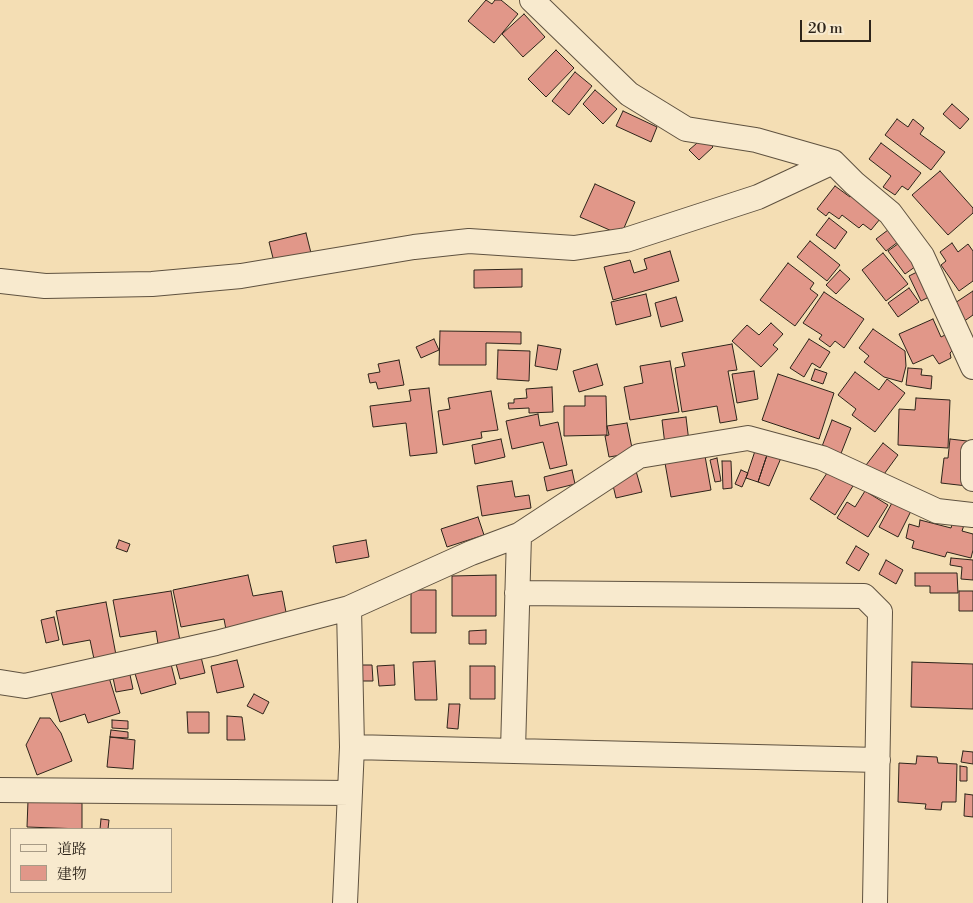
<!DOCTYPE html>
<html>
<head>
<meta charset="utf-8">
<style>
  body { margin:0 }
  #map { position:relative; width:973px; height:903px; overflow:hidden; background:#f4deb4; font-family:"Libre Bodoni","Noto Serif JP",serif }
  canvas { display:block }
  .legend { position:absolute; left:10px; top:828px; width:162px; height:65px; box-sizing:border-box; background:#f8eace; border:1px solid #a79b86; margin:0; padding:6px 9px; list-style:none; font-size:15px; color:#2d241a }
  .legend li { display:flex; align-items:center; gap:10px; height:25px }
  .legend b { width:25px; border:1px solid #a79b86 }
  .scale { position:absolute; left:800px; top:20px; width:71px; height:22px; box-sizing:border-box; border:2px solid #2d241a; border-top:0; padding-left:6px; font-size:15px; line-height:18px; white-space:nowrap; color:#2d241a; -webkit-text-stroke:4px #f8eace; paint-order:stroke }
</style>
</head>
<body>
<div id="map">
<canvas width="973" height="903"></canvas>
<ul class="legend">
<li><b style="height:6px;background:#f8eace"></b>道路</li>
<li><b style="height:14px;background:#e19789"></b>建物</li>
</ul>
<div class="scale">20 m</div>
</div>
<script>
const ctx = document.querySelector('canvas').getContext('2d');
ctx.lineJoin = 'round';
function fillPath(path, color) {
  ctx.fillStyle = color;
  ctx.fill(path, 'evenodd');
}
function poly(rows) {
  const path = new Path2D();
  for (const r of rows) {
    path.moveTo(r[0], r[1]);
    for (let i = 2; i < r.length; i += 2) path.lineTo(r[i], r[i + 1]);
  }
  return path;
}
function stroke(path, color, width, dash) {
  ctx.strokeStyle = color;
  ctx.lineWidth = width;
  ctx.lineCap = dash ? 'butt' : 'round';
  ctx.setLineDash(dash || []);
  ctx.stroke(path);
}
const building = poly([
  [486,0,492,4,495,0,501,0,518,14,494,43,468,21,486,0],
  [524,14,545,37,523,57,502,34,524,14],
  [556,50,574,68,546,97,528,79,556,50],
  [575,72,592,86,569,115,552,101,575,72],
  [595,90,617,109,603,124,583,104,595,90],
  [952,104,969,119,960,129,943,114,952,104],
  [623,111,657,127,651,142,616,126,623,111],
  [897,119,908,127,913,119,924,128,920,134,945,152,931,170,885,135,897,119],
  [704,137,713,147,699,160,689,150,704,137],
  [881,143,921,173,908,190,902,186,895,195,883,187,891,176,869,159,881,143],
  [940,171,973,208,973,213,948,235,912,195,940,171],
  [595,184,635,202,621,235,580,217,595,184],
  [835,186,850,197,854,193,880,219,871,230,863,224,859,228,842,215,839,219,829,212,826,216,817,209,835,186],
  [829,218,847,232,835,249,816,235,829,218],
  [892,227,902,239,886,251,876,239,892,227],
  [306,233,311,253,274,262,269,242,306,233],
  [810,241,840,265,827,281,797,257,810,241],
  [902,241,919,264,905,274,888,251,902,241],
  [952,243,958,252,968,244,973,251,973,281,959,291,941,265,946,261,940,252,952,243],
  [670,251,679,281,613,300,604,267,630,260,634,273,647,269,644,259,670,251],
  [883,253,908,284,886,301,862,270,883,253],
  [788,263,814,283,810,289,818,295,795,326,760,300,788,263],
  [522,269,522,287,474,288,474,270,522,269],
  [840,270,850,279,836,294,826,285,840,270],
  [921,270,933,295,921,301,909,276,921,270],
  [909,288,919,302,898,317,888,303,909,288],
  [973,291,973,315,963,322,952,305,973,291],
  [824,292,864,319,844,348,835,341,830,347,819,339,822,335,803,323,824,292],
  [646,294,651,316,616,325,611,302,646,294],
  [676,297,683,321,661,327,655,303,676,297],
  [933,319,941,337,947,334,954,349,950,353,951,358,939,364,933,355,913,364,899,334,933,319],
  [771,323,783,334,773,345,778,349,761,367,732,341,747,325,759,335,771,323],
  [873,329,905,351,906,366,902,382,884,377,864,362,869,356,859,348,873,329],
  [440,331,521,332,521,344,486,343,486,365,439,365,440,331],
  [434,339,439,350,421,358,416,347,434,339],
  [809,339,830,352,820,368,812,363,804,377,790,368,809,339],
  [732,344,737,370,728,371,737,420,720,423,717,406,682,412,675,368,685,366,682,353,732,344],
  [538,345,561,349,557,370,535,366,538,345],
  [498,350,530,351,529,381,497,379,498,350],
  [399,360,404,385,378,389,376,382,370,383,368,374,380,372,378,364,399,360],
  [670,361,679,412,630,420,624,387,643,383,640,366,670,361],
  [597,364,603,385,579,392,573,371,597,364],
  [908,368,922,369,921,375,932,376,931,389,906,385,908,368],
  [815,369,827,373,823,384,811,380,815,369],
  [754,371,758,399,737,403,732,374,754,371],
  [855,372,879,390,887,379,905,393,875,432,852,415,856,409,838,395,855,372],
  [778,374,834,393,819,439,762,420,778,374],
  [552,387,553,412,529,413,529,408,509,409,508,403,514,403,514,399,527,398,526,389,552,387],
  [429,388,437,453,410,456,406,423,373,427,370,406,411,401,409,390,429,388],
  [491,391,498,430,481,432,482,438,443,445,438,411,450,409,448,398,491,391],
  [585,396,606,396,607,435,564,436,564,406,585,406,585,396],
  [916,398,950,400,948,448,898,445,899,409,915,410,916,398],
  [538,414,540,426,558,422,567,465,550,469,543,442,512,449,506,421,538,414],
  [686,417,689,442,665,445,662,420,686,417],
  [832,420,851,428,840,456,821,449,832,420],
  [627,423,633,453,609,457,605,436,609,435,607,426,627,423],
  [501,439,505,457,475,464,472,445,501,439],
  [950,439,967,441,964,461,967,486,941,483,944,458,948,458,950,439],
  [883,443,898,455,879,481,863,469,883,443],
  [755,451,767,455,758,482,746,478,755,451],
  [767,455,781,458,769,486,758,482,767,455],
  [705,456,711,490,671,497,665,463,705,456],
  [717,458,721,481,715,482,710,460,717,458],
  [722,461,731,461,732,488,723,489,722,461],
  [572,470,575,484,547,491,544,477,572,470],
  [741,470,748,473,742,487,735,484,741,470],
  [829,470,853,486,835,515,810,499,829,470],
  [636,471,642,492,616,498,611,477,636,471],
  [512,481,515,497,529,495,531,508,482,516,477,486,512,481],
  [865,491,888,505,868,537,837,518,847,502,855,507,865,491],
  [893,501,911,511,898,537,879,527,893,501],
  [478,517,484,535,447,547,441,529,478,517],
  [920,520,951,528,953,521,964,525,962,531,973,534,973,550,971,558,947,552,945,557,912,548,914,541,906,538,909,524,919,527,920,520],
  [119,540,130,544,127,552,116,548,119,540],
  [366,540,369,557,336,563,333,546,366,540],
  [856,546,869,554,859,571,846,563,856,546],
  [951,558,973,560,973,580,961,579,962,567,950,565,951,558],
  [886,560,903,570,896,584,879,574,886,560],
  [915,573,957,573,958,593,930,593,930,586,915,586,915,573],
  [248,575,253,596,282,591,288,623,227,635,224,619,181,627,173,590,248,575],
  [496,575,496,616,452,616,452,576,496,575],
  [411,590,436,590,436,633,411,633,411,590],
  [171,591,180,641,158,644,156,631,120,637,113,600,171,591],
  [959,591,973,591,973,611,959,611,959,591],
  [106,602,116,655,94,659,90,640,63,645,56,611,106,602],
  [54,617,59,640,46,643,41,620,54,617],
  [486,630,486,644,469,644,469,631,486,630],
  [200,653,205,673,180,679,175,660,200,653],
  [170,660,176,684,141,694,134,670,170,660],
  [237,660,244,687,217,693,211,666,237,660],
  [435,661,437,700,415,700,413,662,435,661],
  [912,662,973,664,973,709,911,707,912,662],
  [362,665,372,665,373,681,362,681,362,665],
  [394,665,395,685,379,686,377,666,394,665],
  [470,666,495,666,495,699,470,699,470,666],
  [129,670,133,689,116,692,112,673,129,670],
  [107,671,120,713,88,723,85,714,60,722,50,689,107,671],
  [254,694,269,702,263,714,247,706,254,694],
  [449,704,460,704,458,729,447,728,449,704],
  [187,712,209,712,209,733,188,733,187,712],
  [227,716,242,717,245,740,227,740,227,716],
  [40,718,50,718,61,733,72,761,37,775,26,745,40,718],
  [112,720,128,721,128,729,112,728,112,720],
  [111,730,128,732,128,738,110,737,111,730],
  [110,737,135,740,133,769,107,767,110,737],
  [963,751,973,752,973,764,961,762,963,751],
  [917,756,937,757,938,763,957,764,956,802,942,802,941,810,925,809,926,804,898,802,899,763,916,764,917,756],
  [960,766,967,767,967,781,960,781,960,766],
  [965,794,973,795,973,817,964,816,965,794],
  [28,801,82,803,82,829,27,827,28,801],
  [101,819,109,820,108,829,100,829,101,819]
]);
fillPath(building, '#e19789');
stroke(building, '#2d241a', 1);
const street = poly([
  [532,0,629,94,686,129,756,140,833,162,854,183,890,213,922,256,973,367],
  [0,281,45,286,152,284,241,276,414,247,469,241,574,248,626,240,758,197,833,162],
  [973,452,973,479],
  [517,593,864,596,880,612,875,903],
  [0,682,25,686,216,643,349,608,471,553,519,535,639,456,748,438,822,458,937,511,973,515],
  [352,747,878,760],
  [513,750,519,535],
  [0,790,350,793],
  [345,903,352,747,349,608]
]);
stroke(street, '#5f5240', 26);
stroke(street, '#f8eace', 24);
</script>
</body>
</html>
